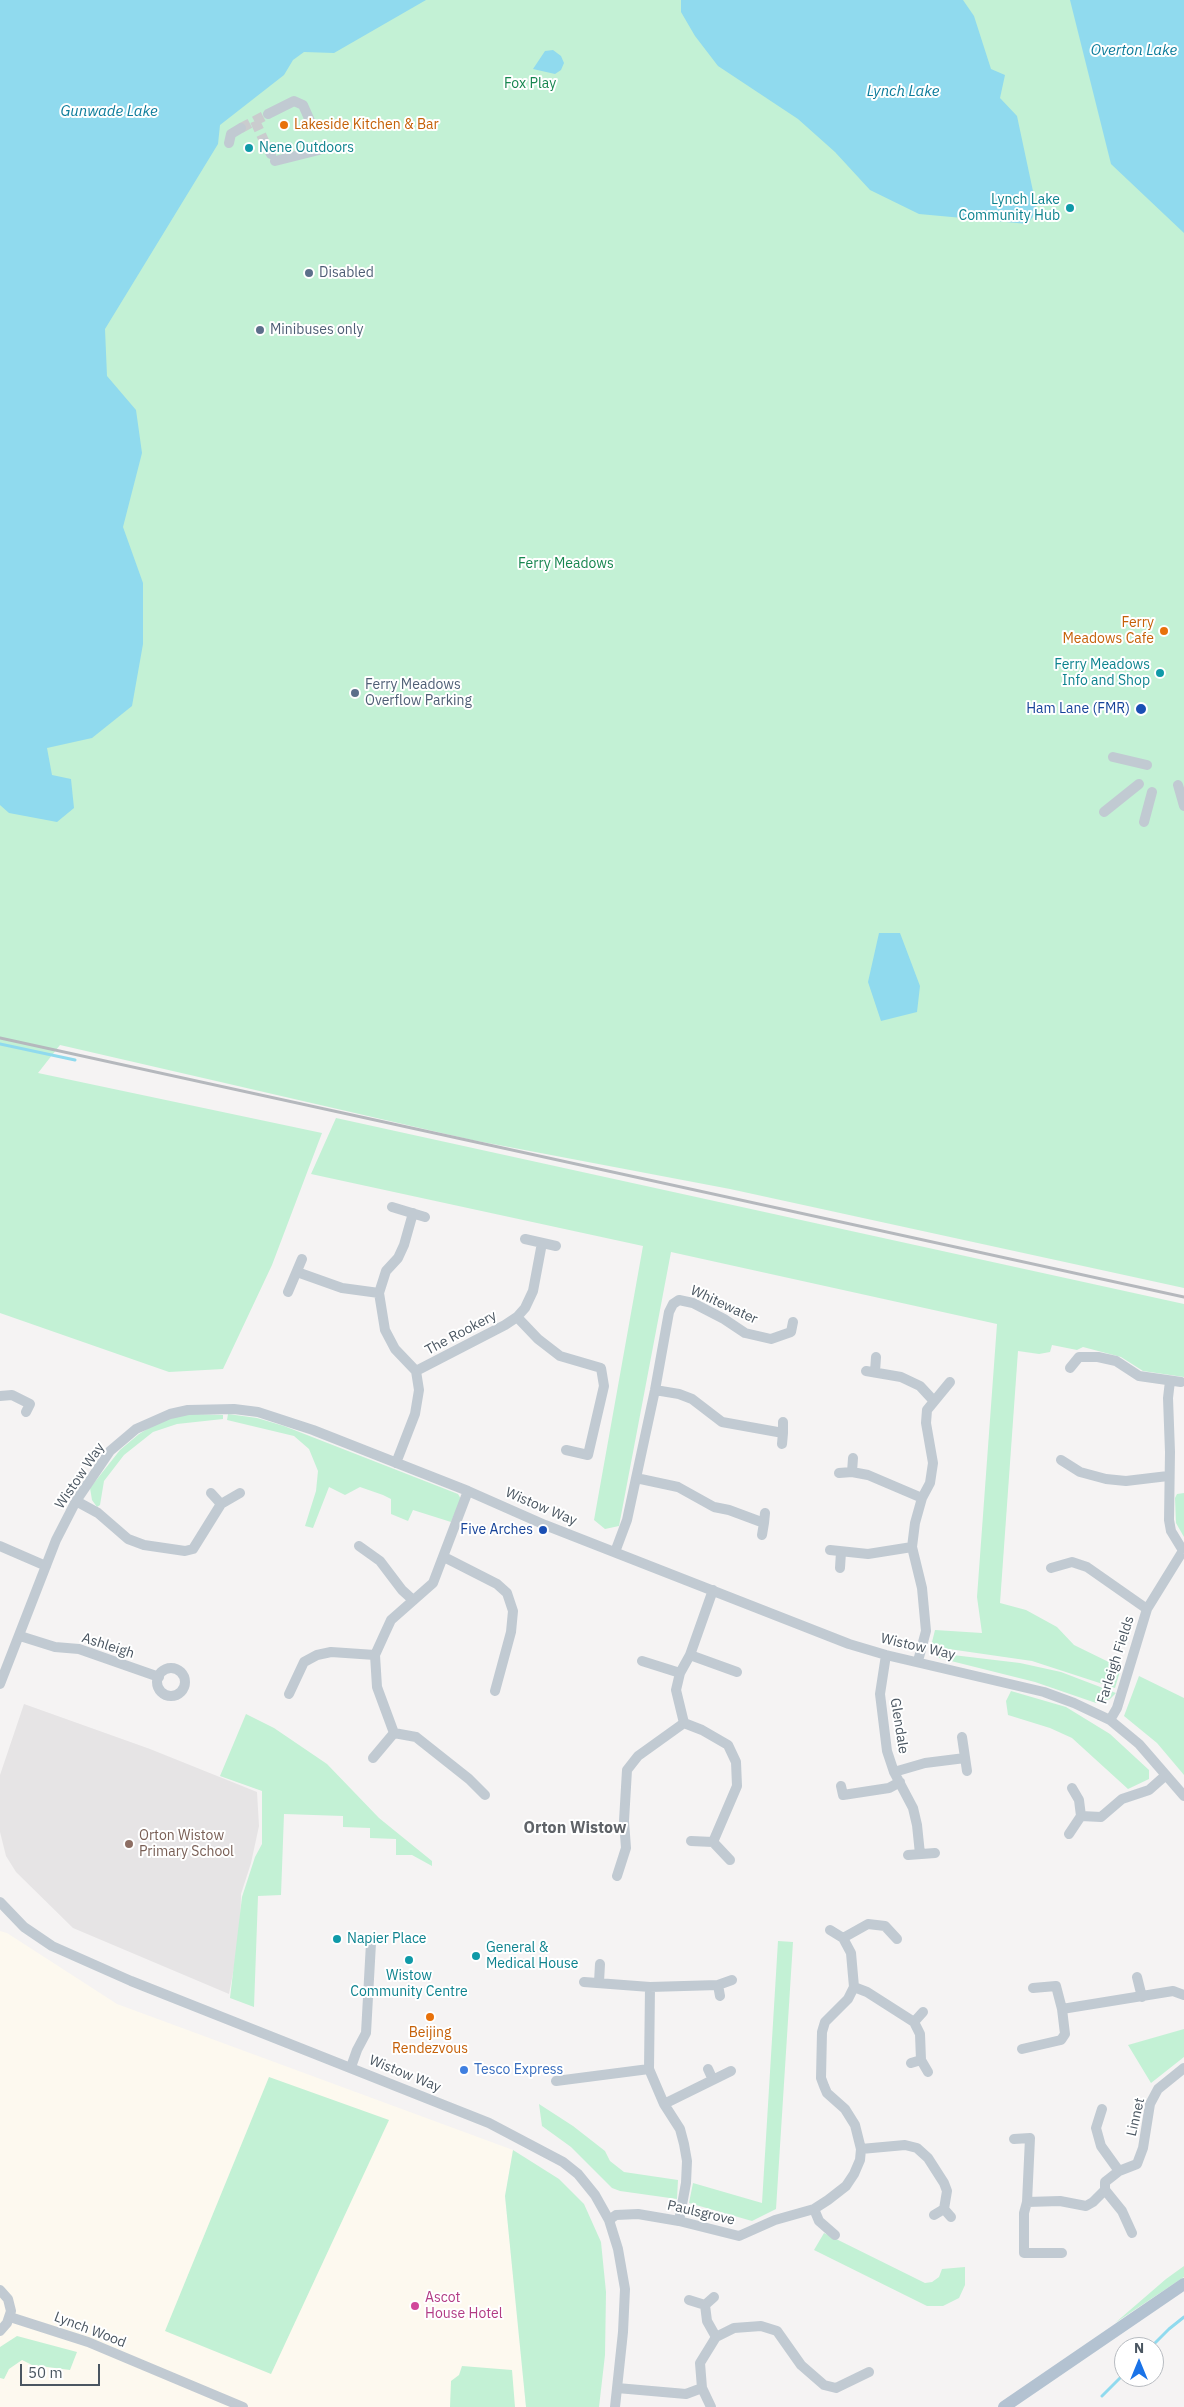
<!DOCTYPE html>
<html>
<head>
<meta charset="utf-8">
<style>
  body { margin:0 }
  #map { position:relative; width:1184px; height:2407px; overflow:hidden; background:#f5f3f3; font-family:"IBM Plex Sans",sans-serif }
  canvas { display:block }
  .north { position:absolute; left:1114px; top:2337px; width:50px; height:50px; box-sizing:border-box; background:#fff; border:1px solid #b7bbc0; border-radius:50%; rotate:0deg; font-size:14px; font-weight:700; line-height:20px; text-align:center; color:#4a5661 }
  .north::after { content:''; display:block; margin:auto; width:18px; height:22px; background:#1a73e8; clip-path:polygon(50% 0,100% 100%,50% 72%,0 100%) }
  .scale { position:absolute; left:20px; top:2364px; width:80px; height:22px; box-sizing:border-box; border:2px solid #4a5661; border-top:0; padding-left:6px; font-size:15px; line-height:18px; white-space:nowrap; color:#4a5661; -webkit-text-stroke:4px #fff; paint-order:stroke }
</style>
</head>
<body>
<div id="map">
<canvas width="1184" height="2407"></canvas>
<div class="north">N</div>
<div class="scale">50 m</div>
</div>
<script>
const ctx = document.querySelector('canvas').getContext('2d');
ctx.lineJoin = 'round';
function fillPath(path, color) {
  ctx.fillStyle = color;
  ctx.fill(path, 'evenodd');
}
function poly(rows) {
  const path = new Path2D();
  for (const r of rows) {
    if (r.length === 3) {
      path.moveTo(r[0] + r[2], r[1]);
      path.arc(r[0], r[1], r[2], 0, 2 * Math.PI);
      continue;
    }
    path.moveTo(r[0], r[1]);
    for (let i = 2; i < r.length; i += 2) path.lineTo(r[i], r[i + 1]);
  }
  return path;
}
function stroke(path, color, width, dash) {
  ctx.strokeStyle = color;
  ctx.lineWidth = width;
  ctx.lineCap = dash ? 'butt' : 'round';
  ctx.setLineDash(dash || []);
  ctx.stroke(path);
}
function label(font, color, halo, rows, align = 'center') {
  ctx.font = font + ' "IBM Plex Sans",sans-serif';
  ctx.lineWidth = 4;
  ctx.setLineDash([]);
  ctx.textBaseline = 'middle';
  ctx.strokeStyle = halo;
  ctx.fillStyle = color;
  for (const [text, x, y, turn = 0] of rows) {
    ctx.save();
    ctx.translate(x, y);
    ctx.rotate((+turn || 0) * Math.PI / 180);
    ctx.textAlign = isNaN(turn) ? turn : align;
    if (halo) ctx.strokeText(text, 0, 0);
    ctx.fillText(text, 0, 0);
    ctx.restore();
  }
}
fillPath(poly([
  [0,1931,7,1933,117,2004,513,2150,505,2196,526,2407,0,2407]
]), '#fdf9ef');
fillPath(poly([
  [24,1704,150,1749,257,1792,259,1826,251,1863,241,1894,240,1937,229,1994,73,1928,16,1872,6,1856,0,1832,0,1775]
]), '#e6e4e5');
fillPath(poly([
  [0,0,1184,0,1184,1288,730,1189,472,1140,60,1045,38,1073,322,1133,272,1265,223,1369,169,1372,0,1313],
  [336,1118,1184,1304,1184,1377,1143,1371,1121,1357,1083,1347,1077,1350,1052,1345,1050,1352,1039,1354,1018,1351,1000,1603,1026,1610,1057,1627,1074,1645,1121,1668,1115,1688,1032,1661,935,1647,932,1642,935,1630,982,1633,977,1597,997,1324,671,1252,619,1526,605,1529,594,1520,643,1246,311,1174],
  [193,1414,223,1415,223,1419,177,1424,153,1432,124,1455,104,1481,100,1505,97,1507,92,1500,90,1488,120,1450,139,1434,157,1423,179,1416],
  [228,1414,257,1418,284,1426,458,1494,461,1499,451,1522,413,1510,408,1521,391,1514,391,1499,383,1495,360,1487,345,1495,329,1487,313,1528,305,1526,316,1491,318,1471,309,1449,294,1436,227,1420],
  [1184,1493,1184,1537,1176,1523,1175,1498,1177,1494],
  [936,1653,1020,1663,1061,1672,1116,1693,1110,1699,1096,1703,1035,1682,939,1658],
  [1139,1676,1184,1698,1184,1775,1157,1743,1124,1716],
  [1011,1691,1066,1707,1110,1734,1149,1770,1149,1779,1128,1789,1072,1738,1050,1728,1008,1715,1006,1701],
  [246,1714,274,1728,327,1764,379,1818,432,1861,432,1866,412,1855,396,1855,396,1839,370,1838,370,1828,343,1827,343,1816,284,1814,281,1895,258,1896,254,2007,230,1998,242,1897,255,1857,262,1844,262,1791,220,1776],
  [778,1941,793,1942,776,2209,752,2221,689,2203,693,2183,762,2203],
  [1184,2029,1184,2057,1151,2083,1128,2045],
  [269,2077,389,2120,271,2374,165,2331],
  [539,2104,573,2126,605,2151,610,2161,624,2172,678,2180,677,2199,620,2191,612,2188,571,2147,542,2126],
  [513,2150,559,2179,584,2204,601,2242,606,2292,605,2355,599,2407,526,2407,505,2196],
  [824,2233,925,2283,932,2282,939,2277,942,2269,965,2267,965,2285,959,2298,943,2306,927,2306,814,2250],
  [1184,2266,1184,2277,1115,2323,1166,2279],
  [17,2336,77,2352,70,2370,32,2365,22,2360,9,2369,4,2379,0,2378,0,2347],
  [462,2366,512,2370,515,2407,450,2407,451,2381,459,2375]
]), '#c3f1d5');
fillPath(poly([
  [0,0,426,0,334,53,304,52,293,60,284,75,220,125,218,144,105,329,107,376,136,410,142,453,123,527,143,583,143,644,132,706,92,738,47,748,52,775,71,779,74,808,57,822,9,813,0,805],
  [681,0,963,0,974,16,991,69,1005,75,1000,98,1017,116,1037,210,1028,224,919,214,870,190,835,152,798,119,718,66,695,36,681,12],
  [1070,0,1184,0,1184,233,1111,164],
  [553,50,561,56,564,63,561,70,555,74,533,69,545,51],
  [879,933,900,933,920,986,917,1012,881,1021,868,982]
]), '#90daee');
stroke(poly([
  [0,1044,75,1060],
  [1151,2347,1169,2329,1184,2317],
  [1102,2396,1124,2374]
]), '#90daee', 3);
stroke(poly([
  [255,121,265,143],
  [241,128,268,114]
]), '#caccce', 10, [10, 5]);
stroke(poly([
  [268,114,294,101,303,105,311,123],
  [229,143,231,134,241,128],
  [265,143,271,154],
  [275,161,319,150],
  [1113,757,1147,765],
  [1178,785,1184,806],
  [1104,812,1139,784],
  [1144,822,1152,792],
  [392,1207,425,1217],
  [525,1239,556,1246],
  [297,1272,342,1288,379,1293],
  [288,1292,302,1259],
  [517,1317,525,1308,533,1291,542,1243],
  [1070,1368,1079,1357,1098,1357,1116,1361,1139,1376,1181,1382],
  [416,1371,505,1325,517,1317,538,1339,560,1356,601,1368,604,1386,588,1455,566,1450],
  [866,1371,901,1377,920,1386,933,1400],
  [875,1372,876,1357],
  [1170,1381,1168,1398,1170,1452,1169,1520,1171,1531,1182,1549],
  [655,1390,679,1394,692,1399,722,1422,783,1433,782,1444],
  [0,1396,12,1395,30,1404,26,1412],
  [783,1433,783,1422],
  [1061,1460,1080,1472,1106,1479,1126,1481,1168,1476],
  [396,1463,415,1414,419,1390,416,1371,395,1349,385,1330,379,1293,386,1271,398,1258,404,1245,413,1213],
  [852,1472,853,1458],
  [839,1473,852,1472,868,1475,922,1498],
  [636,1478,678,1487,714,1507,729,1510,764,1523,762,1535],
  [468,1491,433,1583,391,1620,385,1633,375,1655,377,1687,394,1733,416,1737,469,1779,485,1795],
  [211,1493,221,1504],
  [76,1501,98,1513,128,1539,144,1545,185,1551,193,1549,221,1504,240,1493],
  [764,1523,765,1513],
  [0,1546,46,1566],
  [359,1546,380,1561,402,1590,413,1600],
  [830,1550,868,1554,912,1547],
  [615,1552,627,1520,655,1390,669,1312,673,1304,679,1300,693,1303,724,1319,745,1333,771,1339,791,1332,793,1322],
  [444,1557,497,1584,507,1593,513,1611,511,1632,495,1691],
  [840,1568,841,1552],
  [1051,1568,1072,1562,1087,1567,1147,1609],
  [713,1590,690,1655,680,1673,676,1690,684,1723,702,1730,728,1745,736,1762,737,1786,713,1842],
  [20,1636,55,1647,79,1649,159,1677],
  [690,1655,737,1672],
  [886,1655,880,1694,887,1751,894,1772,913,1808,917,1825,920,1854],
  [642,1661,680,1673],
  [918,1661,926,1631,922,1588,912,1547,915,1523,922,1498,930,1483,933,1463,926,1423,927,1410,950,1382],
  [171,1682,14],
  [0,1684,56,1540,76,1501,110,1451,136,1429,170,1414,188,1410,234,1409,258,1412,313,1430,468,1491,545,1525,849,1644,886,1655,1044,1692,1074,1703,1110,1720,1139,1744,1184,1796],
  [289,1694,304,1662,317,1655,331,1652,375,1655],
  [1110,1720,1117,1708,1147,1609,1184,1549],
  [962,1737,967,1771],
  [373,1758,394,1733],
  [894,1772,925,1763,965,1758],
  [841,1786,843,1795,889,1788,900,1782],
  [1072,1788,1079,1800,1081,1816,1101,1817,1122,1799,1149,1790,1166,1775],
  [1069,1834,1081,1816],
  [691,1841,713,1842,730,1860],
  [908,1855,935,1853],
  [617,1876,626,1848,624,1821,627,1770,638,1756,684,1723],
  [0,1902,24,1927,52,1946,131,1981,489,2123,563,2162,578,2174,595,2195,609,2220,618,2249,625,2289,623,2332,615,2407],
  [830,1930,843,1938],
  [1137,1977,1142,1997],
  [584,1982,650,1987,649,2069],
  [599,1982,600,1964],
  [718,1985,720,1996],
  [650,1987,718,1985,732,1980],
  [854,1987,867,1992,914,2022,920,2034,921,2060,928,2072],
  [1033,1988,1056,1986,1062,2009],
  [914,2022,923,2012],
  [1022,2049,1061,2040,1065,2034,1062,2009,1173,1991,1184,1995],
  [911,2063,921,2060],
  [351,2067,357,2050,366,2033,371,1943],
  [708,2069,713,2080],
  [556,2081,649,2069,664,2104,680,2129,684,2144,687,2161,686,2183,679,2221],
  [664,2104,731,2071],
  [1102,2109,1096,2128,1101,2146,1119,2171],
  [1014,2139,1030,2138,1027,2202],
  [861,2149,855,2125,845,2109,827,2093,824,2086,821,2078,822,2032,825,2022,848,1999,854,1987,851,1953,843,1938,868,1924,885,1926,897,1939],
  [1105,2190,1122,2211,1132,2233],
  [814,2209,819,2221,835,2235],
  [934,2215,944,2209],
  [609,2220,616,2215,638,2214,679,2221,739,2236,775,2220,814,2209,828,2200,846,2186,854,2174,860,2160,861,2149,905,2145,917,2148,928,2158,944,2183,947,2191,944,2209,951,2217],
  [1062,2253,1024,2253,1024,2213,1027,2202,1060,2201,1086,2206,1093,2202,1105,2190,1105,2182,1119,2171,1137,2164,1143,2148,1150,2104,1158,2089,1184,2068],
  [0,2290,8,2299,11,2311,7,2323,0,2331],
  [714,2297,705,2305,707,2321,716,2337],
  [689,2300,705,2305],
  [10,2317,88,2342,243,2407],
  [617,2388,686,2394,702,2388],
  [711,2407,702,2388,700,2363,716,2337,734,2328,761,2326,777,2331,801,2365,824,2385,836,2388,869,2372]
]), '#c1cad2', 10);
stroke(poly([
  [1004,2407,1184,2284]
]), '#b3c2d1', 12);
stroke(poly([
  [0,1038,1184,1297]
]), '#b5b8bd', 3);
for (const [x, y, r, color] of [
  [284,125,5,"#e8710a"],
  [249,148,5,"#0f9aa8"],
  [1070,208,5,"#0f9aa8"],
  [309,273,5,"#5c6f8a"],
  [260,330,5,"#5c6f8a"],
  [1164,631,5,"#e8710a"],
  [1160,673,5,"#0f9aa8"],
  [355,693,5,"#5c6f8a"],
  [1141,709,6,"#1a4fb4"],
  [543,1530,5,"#1a4fb4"],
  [129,1844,5,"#8d6e63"],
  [337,1939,5,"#0f9aa8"],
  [476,1956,5,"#0f9aa8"],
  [409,1960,5,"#0f9aa8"],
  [430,2017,5,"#e8710a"],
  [464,2070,5,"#3f7fe0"],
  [415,2306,5,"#d1479c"]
]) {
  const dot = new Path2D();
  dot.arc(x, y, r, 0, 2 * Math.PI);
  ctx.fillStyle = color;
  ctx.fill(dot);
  stroke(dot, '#fff', 2);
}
label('14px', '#17864f', '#fff', [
  ["Fox Play",530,84],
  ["Ferry Meadows",566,564]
]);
label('14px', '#c56008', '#fff', [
  ["Lakeside Kitchen & Bar",294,125],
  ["Ferry",1154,623,"right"],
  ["Meadows Cafe",1154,639,"right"],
  ["Beijing",430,2033,"center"],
  ["Rendezvous",430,2049,"center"]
], 'left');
label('14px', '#0d838f', '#fff', [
  ["Nene Outdoors",259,148],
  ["Lynch Lake",1060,200,"right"],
  ["Community Hub",1060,216,"right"],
  ["Ferry Meadows",1150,665,"right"],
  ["Info and Shop",1150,681,"right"],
  ["Napier Place",347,1939],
  ["General &",486,1948],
  ["Medical House",486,1964],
  ["Wistow",409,1976,"center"],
  ["Community Centre",409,1992,"center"]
], 'left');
label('14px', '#4e5e75', '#fff', [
  ["Disabled",319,273],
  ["Minibuses only",270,330],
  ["Ferry Meadows",365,685],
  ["Overflow Parking",365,701]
], 'left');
label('14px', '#164399', '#fff', [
  ["Ham Lane (FMR)",1130,709],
  ["Five Arches",533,1530]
], 'right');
label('14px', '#4a5661', '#fff', [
  ["Whitewater",724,1305,25],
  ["The Rookery",461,1333,-28],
  ["Wistow Way",80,1476,-56],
  ["Wistow Way",541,1507,23],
  ["Ashleigh",108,1646,18],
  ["Wistow Way",918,1647,13],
  ["Farleigh Fields",1116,1660,-72],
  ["Glendale",899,1726,81],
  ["Wistow Way",405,2074,22],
  ["Linnet",1136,2117,-77],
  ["Paulsgrove",701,2213,13],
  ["Lynch Wood",90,2330,21]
]);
label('14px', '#785e54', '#fff', [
  ["Orton Wistow",139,1836],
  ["Primary School",139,1852]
], 'left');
label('14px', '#366cbe', '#fff', [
  ["Tesco Express",474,2070]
], 'left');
label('14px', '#b23c85', '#fff', [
  ["Ascot",425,2298],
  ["House Hotel",425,2314]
], 'left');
label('italic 15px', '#0c7c9b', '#fff', [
  ["Overton Lake",1134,51],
  ["Lynch Lake",903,92],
  ["Gunwade Lake",109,112]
]);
label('bold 16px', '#5f6368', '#fff', [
  ["Orton Wistow",575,1828]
]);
</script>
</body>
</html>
